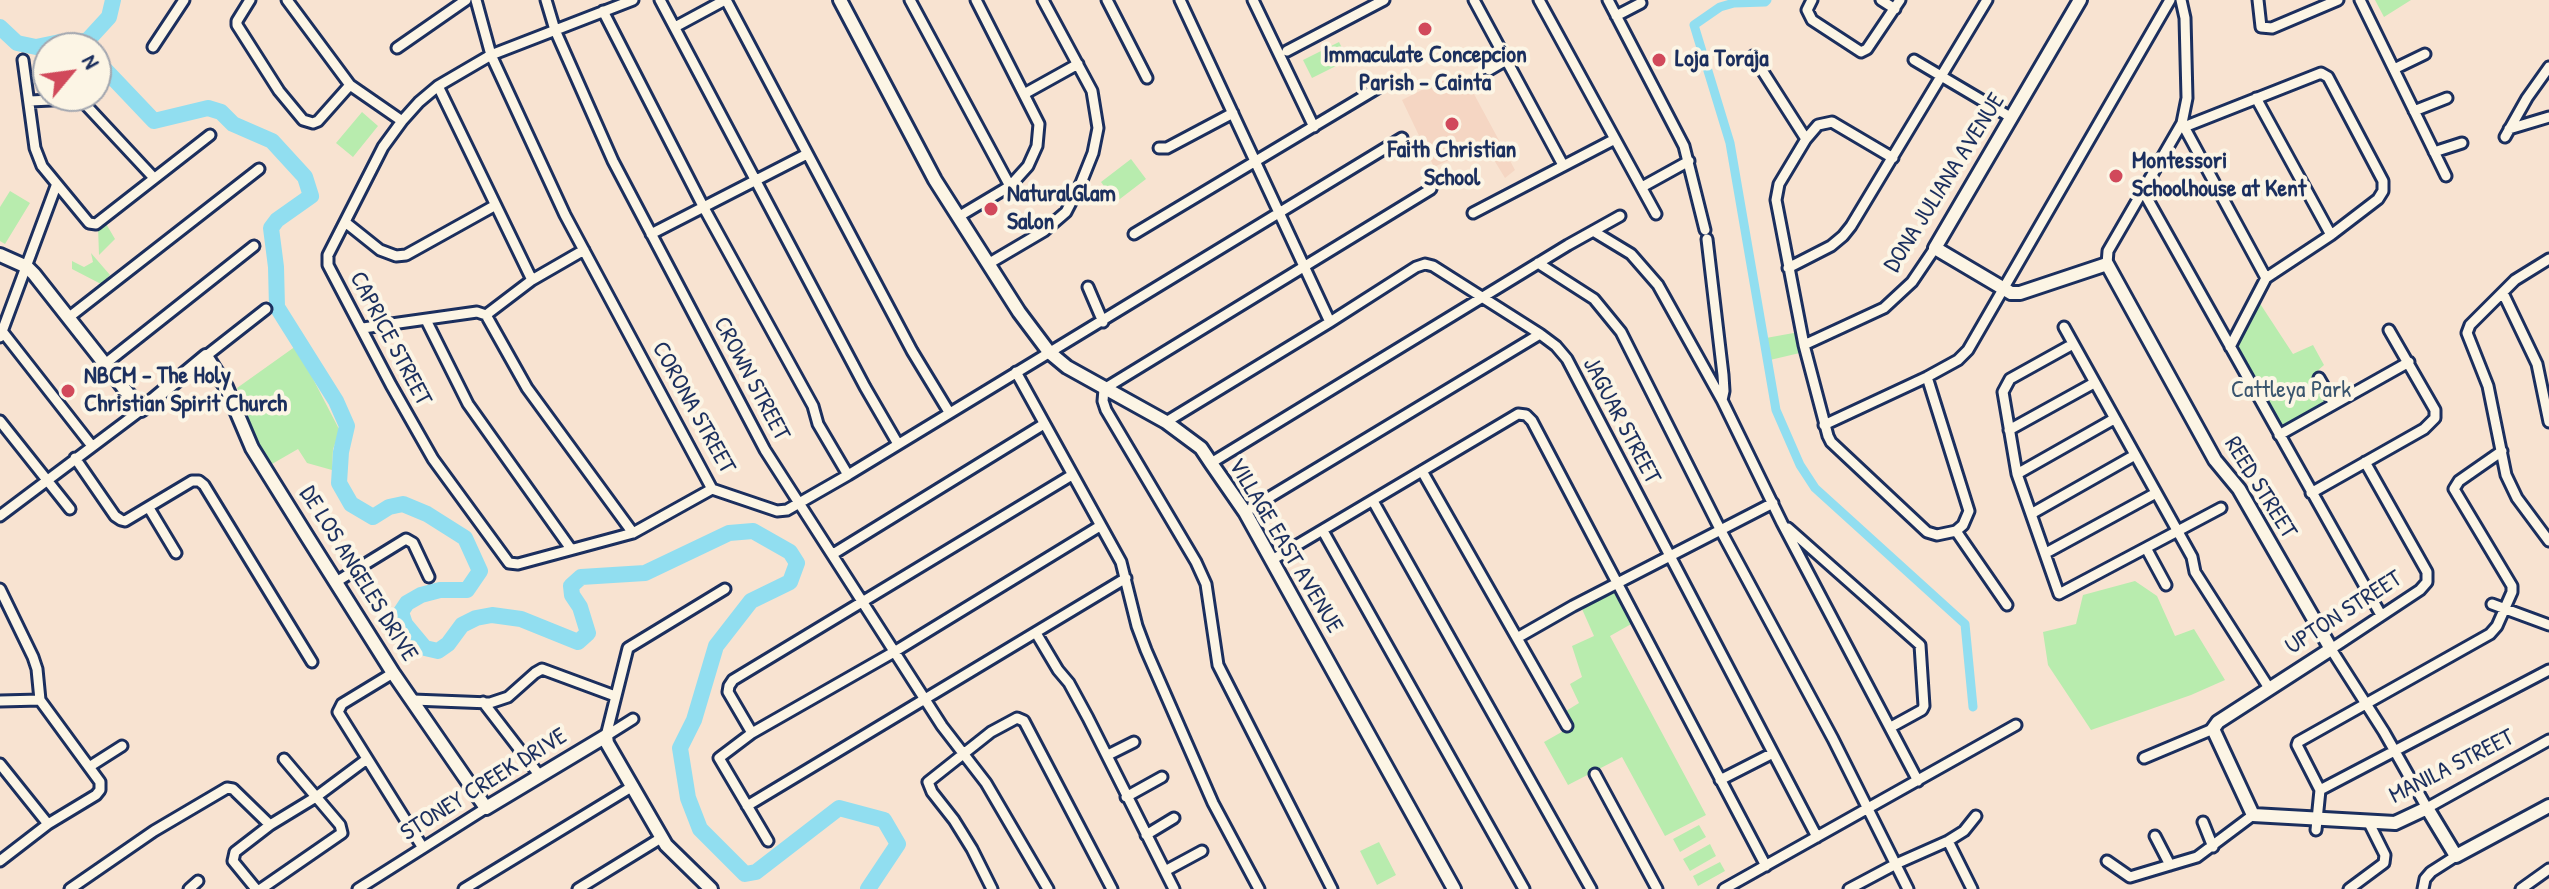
<!DOCTYPE html>
<html>
<head>
<meta charset="utf-8">
<style>
  body { margin:0 }
  #map { position:relative; width:2549px; height:889px; overflow:hidden; background:#f8e3d1; font-family:"Patrick Hand",sans-serif }
  canvas { display:block }
  .north { position:absolute; left:32px; top:32px; width:80px; height:80px; box-sizing:border-box; background:#fcf5e5; border:2px solid #a2a6af; border-radius:50%; rotate:61deg; font-size:22px; font-weight:700; line-height:32px; text-align:center; color:#1b2f5e }
  .north::after { content:''; display:block; margin:auto; width:28px; height:36px; background:#d1495b; clip-path:polygon(50% 0,100% 100%,50% 72%,0 100%) }
</style>
</head>
<body>
<div id="map">
<canvas width="2549" height="889"></canvas>
<div class="north">N</div>
</div>
<script>
const ctx = document.querySelector('canvas').getContext('2d');
ctx.lineJoin = 'round';
function fillPath(path, color) {
  ctx.fillStyle = color;
  ctx.fill(path, 'evenodd');
}
function poly(rows) {
  const path = new Path2D();
  for (const r of rows) {
    path.moveTo(r[0], r[1]);
    for (let i = 2; i < r.length; i += 2) path.lineTo(r[i], r[i + 1]);
  }
  return path;
}
function stroke(path, color, width, dash) {
  ctx.strokeStyle = color;
  ctx.lineWidth = width;
  ctx.lineCap = dash ? 'butt' : 'round';
  ctx.setLineDash(dash || []);
  ctx.stroke(path);
}
function label(font, color, halo, rows, align = 'center') {
  ctx.font = font + ' "Patrick Hand",sans-serif';
  ctx.lineWidth = 8;
  ctx.setLineDash([]);
  ctx.textBaseline = 'middle';
  ctx.strokeStyle = halo;
  ctx.fillStyle = color;
  for (const [text, x, y, turn = 0] of rows) {
    ctx.save();
    ctx.translate(x, y);
    ctx.rotate((+turn || 0) * Math.PI / 180);
    ctx.textAlign = isNaN(turn) ? turn : align;
    if (halo) ctx.strokeText(text, 0, 0);
    ctx.fillText(text, 0, 0);
    ctx.restore();
  }
}
fillPath(poly([
  [1461,70,1515,170,1505,178,1488,150,1479,156,1473,149,1434,167,1402,100]
]), '#f5d6c3');
fillPath(poly([
  [2375,0,2411,0,2384,17],
  [1339,42,1348,60,1312,78,1303,60],
  [362,112,378,126,353,157,336,143],
  [1131,159,1146,179,1116,202,1101,182],
  [10,191,30,203,5,244,0,241,0,207],
  [105,222,115,239,99,255,98,226],
  [91,253,110,275,101,284,72,269,72,261,84,267,93,262],
  [2259,302,2293,354,2313,345,2324,365,2314,374,2330,404,2280,432,2235,348],
  [1799,332,1804,352,1770,360,1766,338],
  [296,346,340,431,333,449,332,470,307,463,298,449,272,464,258,442,237,388],
  [2135,581,2157,596,2175,636,2194,629,2225,680,2191,695,2091,730,2048,665,2043,632,2076,624,2083,595],
  [1617,591,1633,623,1610,636,1706,815,1665,836,1622,757,1568,785,1544,742,1574,725,1566,711,1579,703,1570,684,1582,677,1572,646,1594,636,1582,609],
  [1699,825,1706,837,1680,852,1673,839],
  [1379,842,1396,875,1377,885,1360,851],
  [1710,844,1716,856,1690,871,1683,859],
  [1720,862,1725,871,1698,886,1693,876]
]), '#b8ecae');
stroke(poly([
  [1767,0,1765,2,1734,3,1720,7,1694,25,1730,143,1776,410,1800,465,1815,488,1965,624,1973,707]
]), '#91def0', 9);
stroke(poly([
  [0,27,17,43,36,47,60,42,87,41],
  [87,41,109,17,113,0],
  [96,60,154,121,208,108,221,112,233,124,272,141,305,177,311,196,277,220,271,228,276,267,277,307,336,401,347,426,341,452,339,483,351,504,373,517,389,507,403,504,427,514,465,538,480,571,467,590,440,590,421,595,407,603,401,612,405,624,425,648,438,651,448,644,462,625,476,618,492,615,521,619,578,642,588,633,580,607,572,595,571,586,581,577,645,573,729,533,753,531,790,552,797,563,790,582,751,601,716,646,694,720,680,748,688,798,700,829,745,874,756,872,839,808,884,820,898,844,868,889]
]), '#91def0', 16);
const street = poly([
  [250,0,237,21,237,25,279,91,303,120,313,123,318,121,350,85],
  [287,0,350,85,402,121],
  [476,0,491,55,565,215,712,489,777,511,787,510,848,475,1402,138],
  [546,0,555,30,613,161,765,450,942,726,986,783,1048,889],
  [633,0,491,55,438,86,419,102,402,121,383,147,328,255,328,265,391,385,433,459,509,563,518,564,633,533,712,489],
  [660,0,865,387,898,444],
  [726,0,912,351,949,412],
  [910,0,1010,186],
  [1107,0,1147,78],
  [1180,0,1330,322],
  [1253,0,1314,127],
  [1474,0,1563,165],
  [1539,0,1656,214],
  [1608,0,1684,146,1705,230],
  [1812,0,1807,10,1812,20,1861,52,1867,49,1900,0],
  [1881,0,1895,9],
  [2258,0,2261,27,2272,28,2338,0],
  [2360,0,2446,176],
  [603,11,704,208,813,406,818,424,848,475],
  [1616,16,1641,3],
  [675,27,725,0],
  [153,47,184,0],
  [397,48,466,0],
  [1287,51,1384,0],
  [1753,56,1806,139,1818,125,1832,122,1893,158],
  [23,60,35,148,42,166,89,223,96,224,210,135],
  [1914,60,2012,118],
  [2394,69,2425,54],
  [1489,70,1506,60],
  [438,86,532,280,584,250],
  [1024,94,1078,64],
  [2256,98,2331,235],
  [30,101,73,99,85,104,154,178],
  [2414,111,2447,98],
  [2182,123,2266,278],
  [2184,127,2321,73,2328,77,2383,181,2383,191,2378,199,2331,235,2266,278,2230,347],
  [2509,129,2549,117],
  [2505,137,2527,98,2549,67],
  [1806,139,1779,184,1776,200,1804,345,1828,436,1831,442,1927,532,1937,535,1956,531,2007,605],
  [1159,148,1167,148,1233,113],
  [2434,152,2462,143],
  [1642,187,1689,161],
  [2143,191,2381,615],
  [1473,213,1615,139],
  [958,217,1010,186,1028,166,1037,146,1039,124,976,0],
  [345,222,380,250,396,256,406,255,494,206],
  [1593,231,1631,254,1658,285,1722,400,1782,523,1918,781],
  [651,234,807,154],
  [1134,234,1386,83],
  [1707,239,1723,375,1724,391,1722,400],
  [2549,259,2515,280,2470,325,2467,333,2488,386,2506,475,2517,498,2549,541],
  [1538,263,1594,299,1621,332,1721,531,1833,739,1908,889],
  [988,264,1044,231,1066,212,1081,183,1093,153,1098,128,1092,91,1043,0],
  [2107,264,2108,251,2182,123,2187,98,2185,18,2181,0],
  [1788,268,1831,246,1843,236,1851,226,1987,0],
  [1088,287,1103,322],
  [2503,293,2537,364,2549,422],
  [486,315,532,280],
  [68,318,259,169],
  [426,320,468,404,571,549],
  [2064,327,2192,557,2195,572,2269,688],
  [363,328,477,312,486,315,527,388,633,533],
  [2,331,92,446],
  [0,337,56,186],
  [2073,344,2010,379,2003,392,2017,474,2059,594,2221,508],
  [1804,345,1884,308,1912,282,1935,248],
  [206,356,266,309],
  [105,364,254,246],
  [1016,372,1121,562,1137,626,1146,650,1213,803,1259,889],
  [1927,377,1969,511,1963,525,1956,531],
  [2319,378,2334,404],
  [0,421,70,509],
  [1166,422,1330,322,1416,267,1425,264,1433,266,1540,334,1556,346,1567,359,1817,837],
  [1824,425,1927,377,1958,360,1968,350,2170,0],
  [2009,430,2094,383],
  [2279,435,2409,362],
  [75,458,115,516,121,520,125,521,192,481,199,481,204,485,312,662],
  [2365,462,2427,572,2427,582,2420,590,2331,649,2384,732,2427,808,2549,740],
  [1211,463,1568,245,1620,216],
  [1422,471,1567,726],
  [2017,474,2114,419],
  [2311,493,2424,429,2435,418,2435,410,2389,330],
  [1373,501,1591,889],
  [149,508,176,553],
  [1245,512,1540,334],
  [2031,514,2135,455],
  [0,516,141,410],
  [1788,528,1920,645,1924,706,1922,710,1891,727],
  [1323,531,1524,889],
  [2146,548,2166,585],
  [2046,553,2156,493],
  [833,554,1044,424],
  [1272,560,1518,414,1526,415,1532,421,1766,866],
  [336,582,406,539,413,543,429,577],
  [0,589,33,657,37,669,40,700,100,782,100,790,96,795,48,824,0,861],
  [2492,604,2549,625],
  [1036,633,1058,670,1069,683,1088,718,1174,889],
  [1517,638,1573,606,1773,503],
  [393,673,342,704,338,712,423,848],
  [413,700,490,703,508,697,535,673,542,669,615,696],
  [0,701,40,700],
  [483,702,540,776],
  [752,733,728,692,729,686,733,680,1072,475],
  [606,736,628,648,725,589],
  [606,736,633,719],
  [1108,755,1134,742],
  [2144,758,2213,729],
  [0,764,48,824],
  [89,767,122,746],
  [1595,774,1657,889],
  [1720,780,1773,753],
  [2320,790,2549,670],
  [1126,797,1162,777],
  [747,806,1126,578],
  [2203,822,2213,847],
  [2316,830,2320,790,2297,745,2298,742,2490,634,2497,626,2512,592,2512,586,2454,489,2459,481,2502,451],
  [1146,835,1174,818],
  [2155,836,2170,865],
  [768,841,719,758,752,733,894,652,1100,526],
  [1948,841,1972,889],
  [2107,861,2130,877,2170,865,2197,857,2253,815],
  [1165,871,1202,851],
  [70,889,154,831,227,788,233,789,270,825],
  [189,889,198,881],
  [256,889,233,861,235,852,270,825,316,797,367,759],
  [261,889,342,833,340,825,284,759],
  [358,889,486,808],
  [464,889,633,786],
  [578,889,661,838],
  [992,889,972,849,954,820,932,792,928,782,991,732,1017,718,1024,721,1112,889],
  [1332,889,1218,665,1206,584,1196,562,1106,410,1103,401,1104,389,1431,189],
  [1724,889,2016,725],
  [1849,889,1896,864,1948,841,1964,831,1976,816],
  [2349,889,2384,863,2385,855,2369,823],
  [2423,889,2425,879,2431,872,2456,856],
  [2521,889,2549,869]
]);
const secondary = poly([
  [840,0,935,180,1019,312,1049,352,1067,367,1166,422,1201,448,1211,463,1245,512,1454,889],
  [2080,0,1935,248,2011,293,2020,293,2107,264,2215,460,2239,489,2331,649,2218,722,2213,729,2253,815,2395,823,2427,808,2456,856,2549,806],
  [0,255,27,267,34,274,141,410,206,356,226,387,252,448,308,538,393,673,486,808,606,736,607,743,666,845,711,889]
]);
stroke(street, '#1b2f5e', 15);
stroke(secondary, '#1b2f5e', 18);
stroke(street, '#fcf5e5', 9);
stroke(secondary, '#fcf5e5', 12);
for (const [x, y, r, color] of [
  [1425,29,8,"#d1495b"],
  [1659,60,8,"#d1495b"],
  [1452,124,8,"#d1495b"],
  [2116,176,8,"#d1495b"],
  [991,209,8,"#d1495b"],
  [68,391,8,"#d1495b"]
]) {
  const dot = new Path2D();
  dot.arc(x, y, r, 0, 2 * Math.PI);
  ctx.fillStyle = color;
  ctx.fill(dot);
  stroke(dot, '#fcf5e5', 3);
}
label('bold 24px', '#1b2f5e', '#fcf5e5', [
  ["Immaculate Concepcion",1425,56,"center"],
  ["Parish - Cainta",1425,84,"center"],
  ["Loja Toraja",1675,60],
  ["Faith Christian",1452,151,"center"],
  ["School",1452,179,"center"],
  ["Montessori",2132,162],
  ["Schoolhouse at Kent",2132,190],
  ["NaturalGlam",1007,195],
  ["Salon",1007,223],
  ["NBCM - The Holy",84,377],
  ["Christian Spirit Church",84,405]
], 'left');
label('24px', '#1b2f5e', '#fcf5e5', [
  ["DONA JULIANA AVENUE",1945,183,-58],
  ["CAPRICE STREET",390,339,62],
  ["CROWN STREET",751,379,62],
  ["CORONA STREET",693,408,61],
  ["JAGUAR STREET",1621,421,62],
  ["REED STREET",2260,488,58],
  ["VILLAGE EAST AVENUE",1285,546,59],
  ["DE LOS ANGELES DRIVE",358,574,58],
  ["UPTON STREET",2344,613,-33],
  ["MANILA STREET",2452,767,-27],
  ["STONEY CREEK DRIVE",484,785,-32]
]);
label('24px', '#3a556e', '#fcf5e5', [
  ["Cattleya Park",2291,391]
]);
</script>
</body>
</html>
